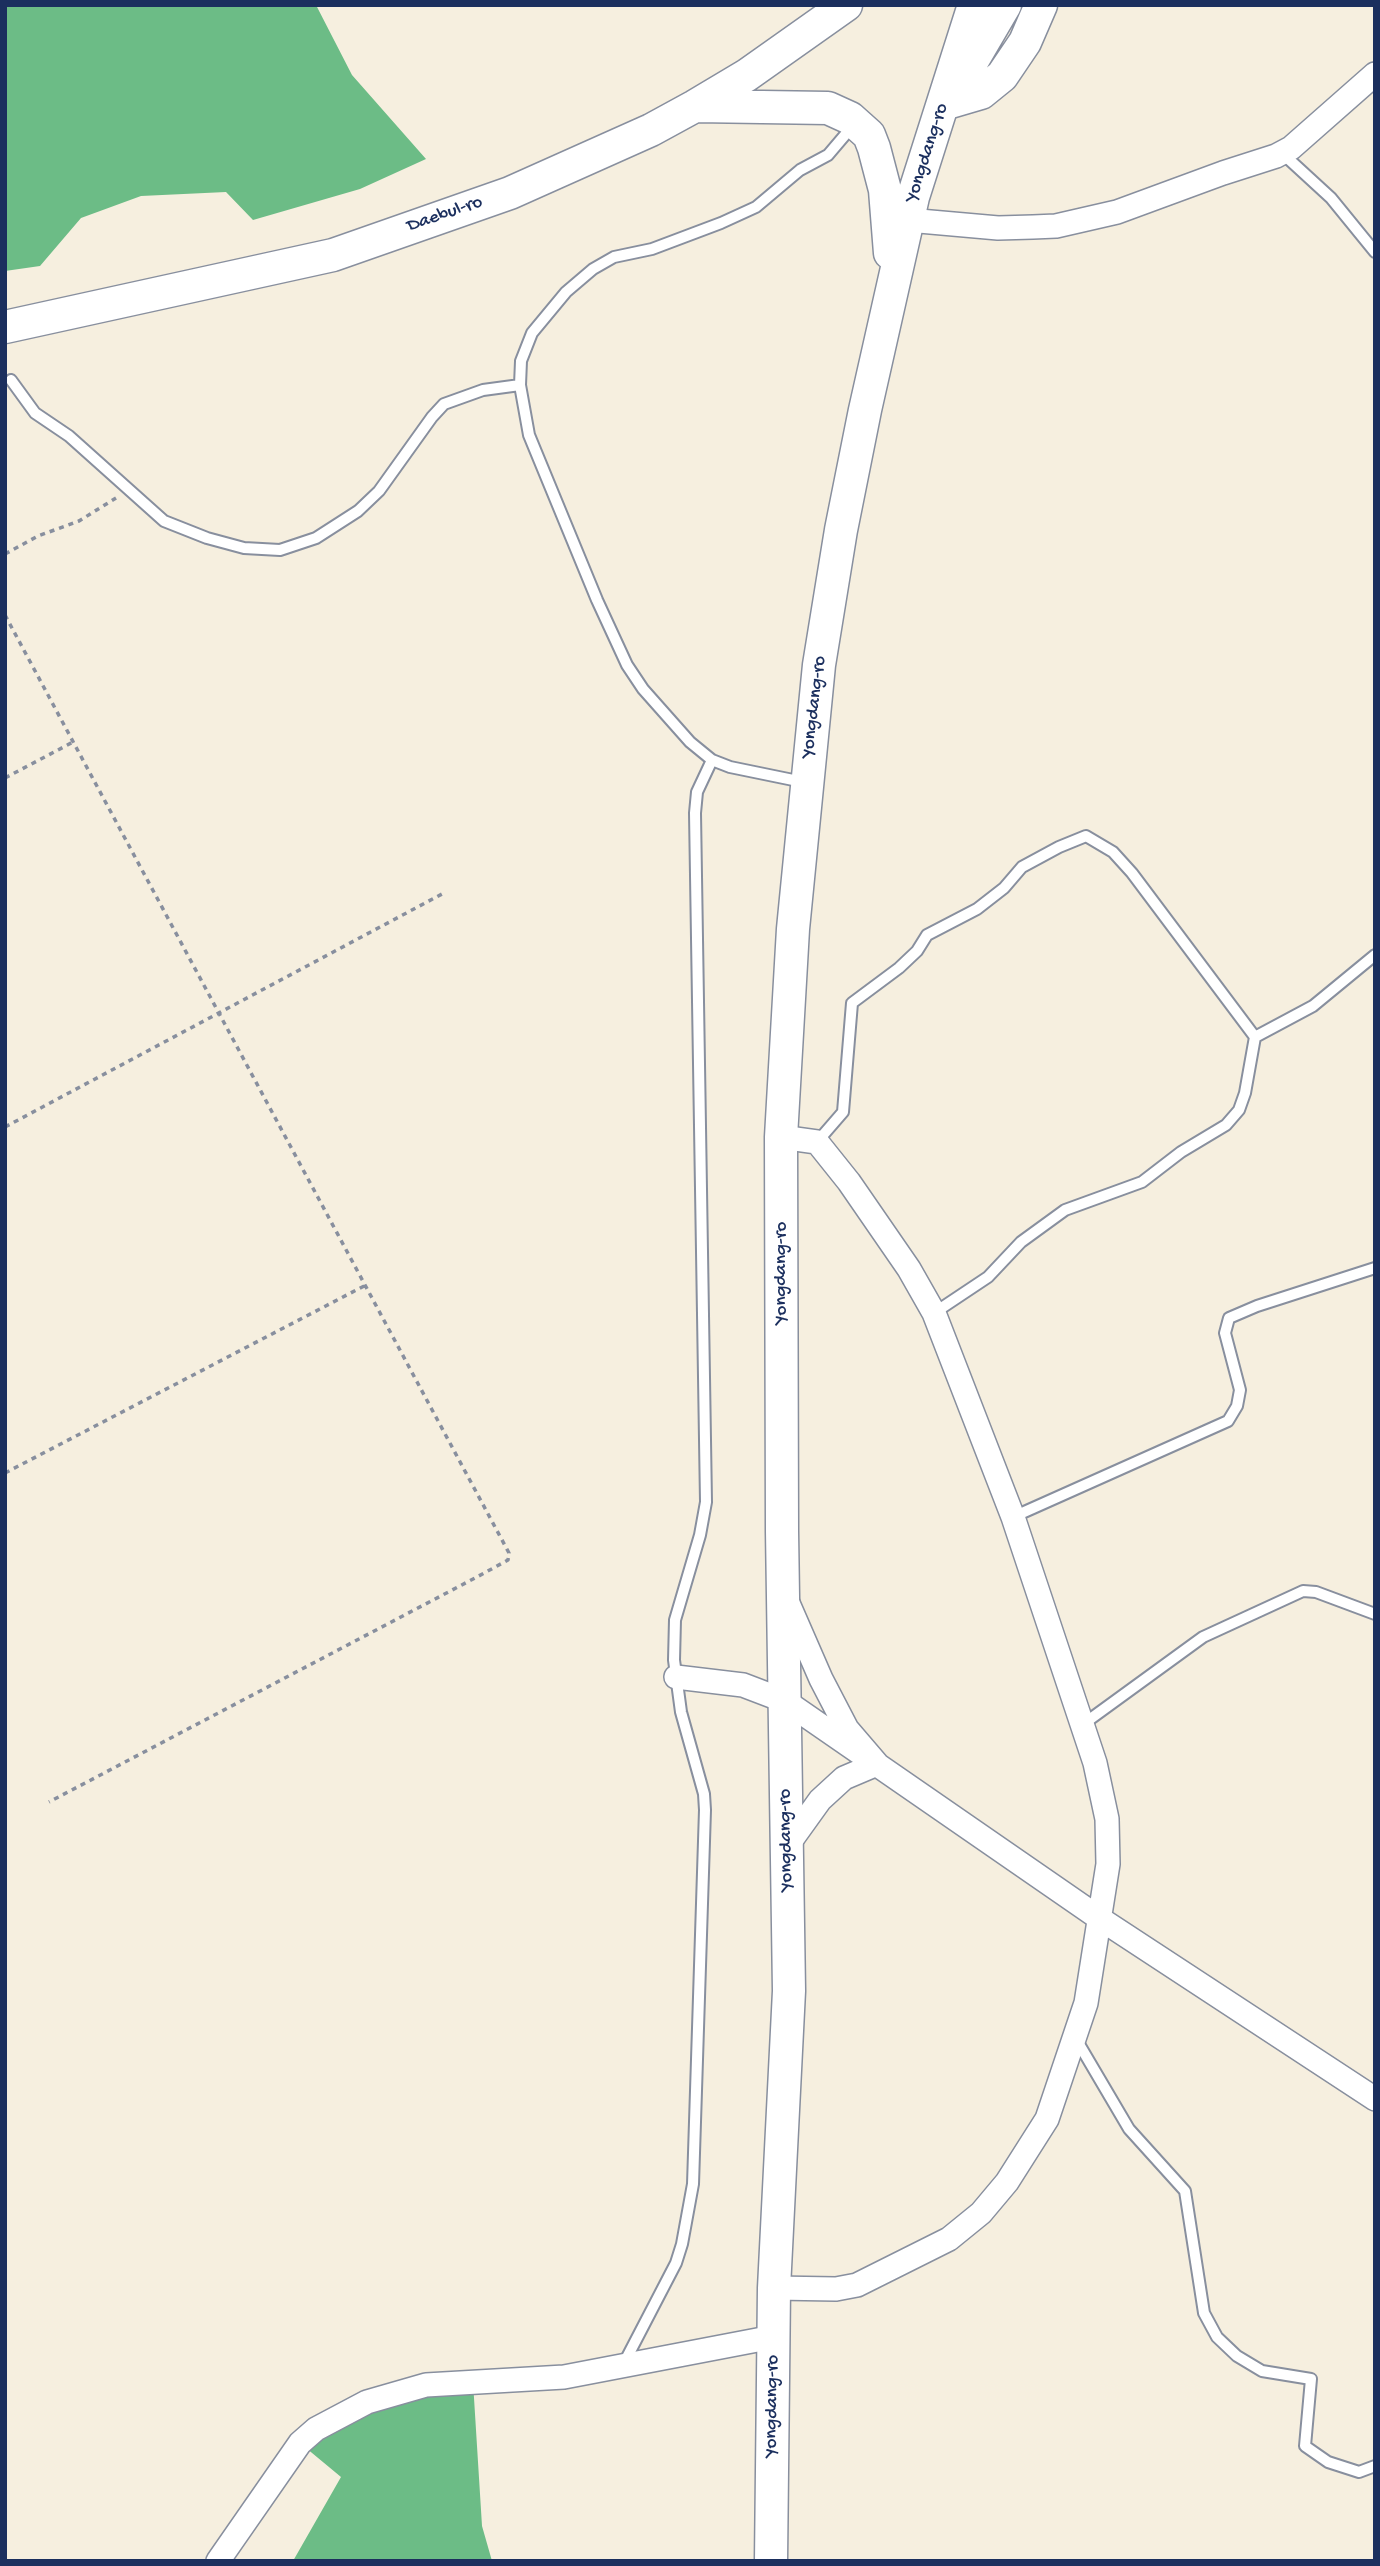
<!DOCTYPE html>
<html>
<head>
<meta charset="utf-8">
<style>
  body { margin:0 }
  #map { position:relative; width:1380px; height:2566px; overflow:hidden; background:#f6efdf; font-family:"Gochi Hand",sans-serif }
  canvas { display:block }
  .frame { position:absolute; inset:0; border:7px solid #1b2f5e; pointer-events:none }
</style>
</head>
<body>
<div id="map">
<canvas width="1380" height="2566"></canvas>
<div class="frame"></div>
</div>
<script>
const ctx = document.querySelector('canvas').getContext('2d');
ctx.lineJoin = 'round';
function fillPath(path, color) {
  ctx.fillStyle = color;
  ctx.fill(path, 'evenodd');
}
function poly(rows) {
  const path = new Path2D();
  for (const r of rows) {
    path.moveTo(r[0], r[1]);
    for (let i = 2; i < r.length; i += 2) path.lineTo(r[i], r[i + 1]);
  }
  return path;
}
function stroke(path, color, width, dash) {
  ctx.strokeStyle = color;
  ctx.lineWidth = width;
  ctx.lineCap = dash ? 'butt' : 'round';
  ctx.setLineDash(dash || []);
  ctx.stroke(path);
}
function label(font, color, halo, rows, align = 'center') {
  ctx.font = font + ' "Gochi Hand",sans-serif';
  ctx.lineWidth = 5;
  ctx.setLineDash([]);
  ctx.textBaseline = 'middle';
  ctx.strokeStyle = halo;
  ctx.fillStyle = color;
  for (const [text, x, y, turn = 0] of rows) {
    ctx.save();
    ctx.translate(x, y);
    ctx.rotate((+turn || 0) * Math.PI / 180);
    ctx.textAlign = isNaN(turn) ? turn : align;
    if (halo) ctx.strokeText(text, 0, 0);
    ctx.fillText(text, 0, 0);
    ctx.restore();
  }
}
fillPath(poly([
  [5,5,316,5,352,75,426,159,360,189,253,220,226,192,141,196,81,218,40,266,5,271],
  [473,2382,482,2526,492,2561,293,2561,341,2477,300,2443,316,2429]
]), '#6cbc86');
const service = poly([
  [1282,153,1331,198,1375,252],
  [11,380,35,413,69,436,164,521,207,538,244,548,280,550,316,538,358,511,379,491,432,417,444,404,483,390,520,385],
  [803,782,730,767,712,760,690,742,643,689,627,665,597,600,529,435,520,385,521,361,532,333,566,292,593,269,614,257,652,249,721,223,756,207,800,170,828,155,845,135],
  [1255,1037,1313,1006,1375,955],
  [817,1142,843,1112,852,1003,899,968,917,951,927,935,977,909,1004,888,1022,867,1059,847,1086,836,1113,852,1132,873,1255,1037,1245,1093,1239,1110,1226,1125,1181,1152,1142,1182,1065,1210,1021,1242,988,1277,934,1313],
  [1013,1517,1228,1421,1237,1406,1240,1390,1225,1333,1229,1318,1257,1306,1375,1268],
  [1082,1725,1203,1637,1303,1591,1316,1592,1375,1614],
  [1076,2039,1129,2129,1185,2191,1204,2313,1217,2337,1237,2356,1262,2371,1311,2379,1305,2446,1328,2462,1359,2472,1375,2466],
  [623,2365,676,2263,682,2244,693,2184,705,1810,704,1794,681,1712,674,1660,675,1620,700,1535,706,1502,695,813,697,792,712,760]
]);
const minor = poly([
  [908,220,998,228,1033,227,1056,226,1117,212,1223,173,1276,156,1291,148,1375,74],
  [676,1677,743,1685,785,1701,1099,1918,1375,2099],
  [787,1846,820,1800,844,1778,877,1764,847,1729,821,1679,787,1601],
  [774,2288,836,2289,857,2285,949,2239,981,2213,1007,2182,1047,2119,1086,2003,1108,1864,1107,1819,1095,1763,1013,1517,934,1313,909,1269,849,1182,817,1142,781,1137],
  [218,2561,300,2443,316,2429,367,2402,426,2385,564,2377,773,2337]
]);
const secondary = poly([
  [967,70,1005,5],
  [947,103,981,93,1002,76,1025,42,1041,5],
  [696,106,828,108,850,118,869,135,874,148,885,190,890,253],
  [5,327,333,255,510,193,651,130,695,106,747,75,846,5],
  [771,2561,774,2288,789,1991,782,1531,781,1137,793,929,819,665,841,530,865,410,913,197,974,5]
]);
stroke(service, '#888f9e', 14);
stroke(minor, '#888f9e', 26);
stroke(secondary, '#888f9e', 35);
stroke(poly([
  [5,554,38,536,79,521,116,498],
  [5,615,509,1553,508,1560,475,1578,49,1802],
  [5,778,73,742],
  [5,1127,442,894],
  [5,1473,366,1285]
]), '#888f9e', 3.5, [5, 5]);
stroke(service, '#fff', 10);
stroke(minor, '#fff', 23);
stroke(secondary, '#fff', 32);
label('19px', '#1b2f5e', '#fff', [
  ["Yongdang-ro",928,153,-72],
  ["Daebul-ro",445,215,-19],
  ["Yongdang-ro",815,707,-83],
  ["Yongdang-ro",782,1273,-90],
  ["Yongdang-ro",787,1840,-91],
  ["Yongdang-ro",773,2406,-89]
]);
</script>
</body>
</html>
